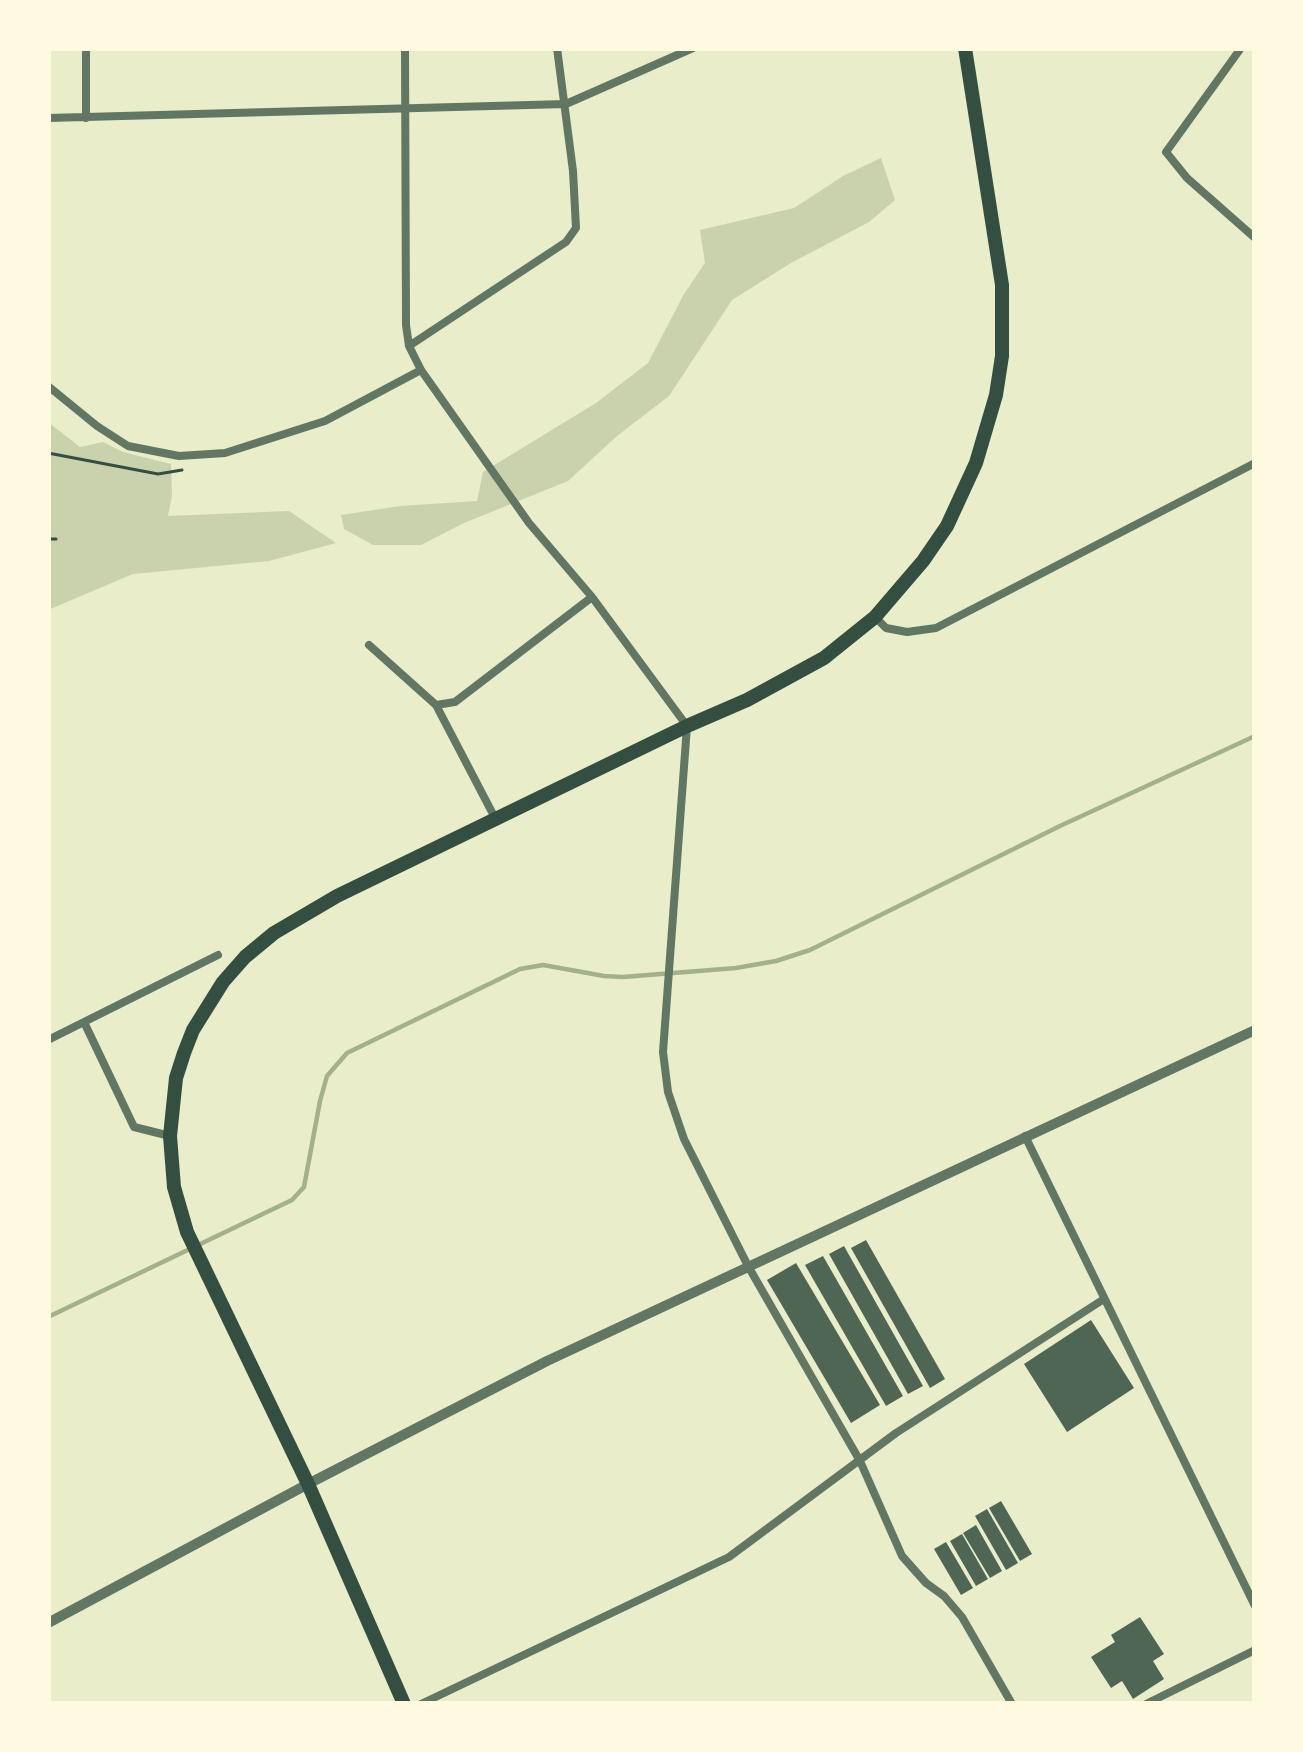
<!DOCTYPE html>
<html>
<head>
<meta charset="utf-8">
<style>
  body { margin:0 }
  #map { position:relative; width:1303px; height:1752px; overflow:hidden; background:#e9edc9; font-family:"Varela Round",sans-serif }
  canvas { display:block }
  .frame { position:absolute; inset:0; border:51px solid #fefae0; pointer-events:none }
</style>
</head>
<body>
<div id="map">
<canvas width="1303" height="1752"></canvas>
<div class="frame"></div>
</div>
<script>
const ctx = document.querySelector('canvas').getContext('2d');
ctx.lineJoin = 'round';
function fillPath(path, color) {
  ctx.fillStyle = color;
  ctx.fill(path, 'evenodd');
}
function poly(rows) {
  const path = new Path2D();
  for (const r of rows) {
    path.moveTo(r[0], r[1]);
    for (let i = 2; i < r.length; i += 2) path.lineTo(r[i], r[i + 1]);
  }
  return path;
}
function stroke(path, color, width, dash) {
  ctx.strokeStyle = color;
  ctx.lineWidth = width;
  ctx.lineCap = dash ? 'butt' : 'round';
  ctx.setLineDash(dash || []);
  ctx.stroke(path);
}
fillPath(poly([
  [881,158,895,200,869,222,791,263,732,300,669,396,617,436,568,481,464,523,421,545,373,545,344,529,341,515,400,506,477,501,483,472,596,403,648,363,684,294,705,263,700,230,794,208,843,176],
  [48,422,80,447,103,442,123,452,171,464,172,495,168,516,289,511,336,543,269,561,133,574,48,610]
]), '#cad2ad');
stroke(poly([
  [48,1317,292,1200,304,1187,320,1101,327,1076,347,1053,520,969,543,965,604,976,623,977,736,968,776,961,810,950,1060,826,1255,736]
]), '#a3b18a', 4.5);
fillPath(poly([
  [866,1240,945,1379,930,1388,851,1248],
  [844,1246,923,1386,908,1394,829,1254],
  [823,1256,903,1396,886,1406,805,1265],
  [796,1263,880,1405,851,1423,767,1280],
  [1091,1320,1134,1388,1067,1432,1024,1364],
  [1001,1501,1032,1554,1020,1561,989,1508],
  [987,1509,1018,1563,1006,1570,975,1516],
  [976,1525,1002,1571,990,1578,963,1533],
  [962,1534,988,1579,976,1586,950,1541],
  [946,1542,973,1588,961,1595,934,1549],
  [1140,1617,1164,1654,1153,1661,1164,1679,1133,1699,1122,1681,1111,1688,1091,1657,1115,1642,1111,1635]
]), '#4f6655');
stroke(poly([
  [48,453,158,474,182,470],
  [48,539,56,539]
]), '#344e41', 3);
stroke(poly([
  [405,48,406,325,409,346,421,370,529,523,592,597,687,726,663,1052,668,1092,684,1139,748,1266,860,1461,902,1556,926,1583,944,1596,962,1617,1012,1704],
  [1241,48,1166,152,1187,178,1255,238],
  [48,118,566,104,693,48],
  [86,118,86,48],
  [409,346,566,242,576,228,573,171,557,48],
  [48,386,97,426,128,446,179,456,225,453,325,421,421,370],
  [876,618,886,628,907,632,936,628,1255,463],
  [369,645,436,705,495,818],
  [436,705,455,702,592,597],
  [84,1022,134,1127,170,1136],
  [48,1040,218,955],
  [1025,1136,1255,1606],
  [421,1704,729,1557,896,1433,1104,1299],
  [1146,1704,1255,1650]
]), '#617663', 8);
stroke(poly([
  [48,1623,308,1484,547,1361,1255,1030]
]), '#617663', 10);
stroke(poly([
  [404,1704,308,1484,187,1232,174,1187,170,1136,176,1078,184,1053,193,1030,223,982,245,957,274,933,337,896,687,726,747,700,824,658,875,617,923,561,947,526,976,463,996,395,1002,356,1002,285,965,48]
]), '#344e41', 14);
</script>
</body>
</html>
